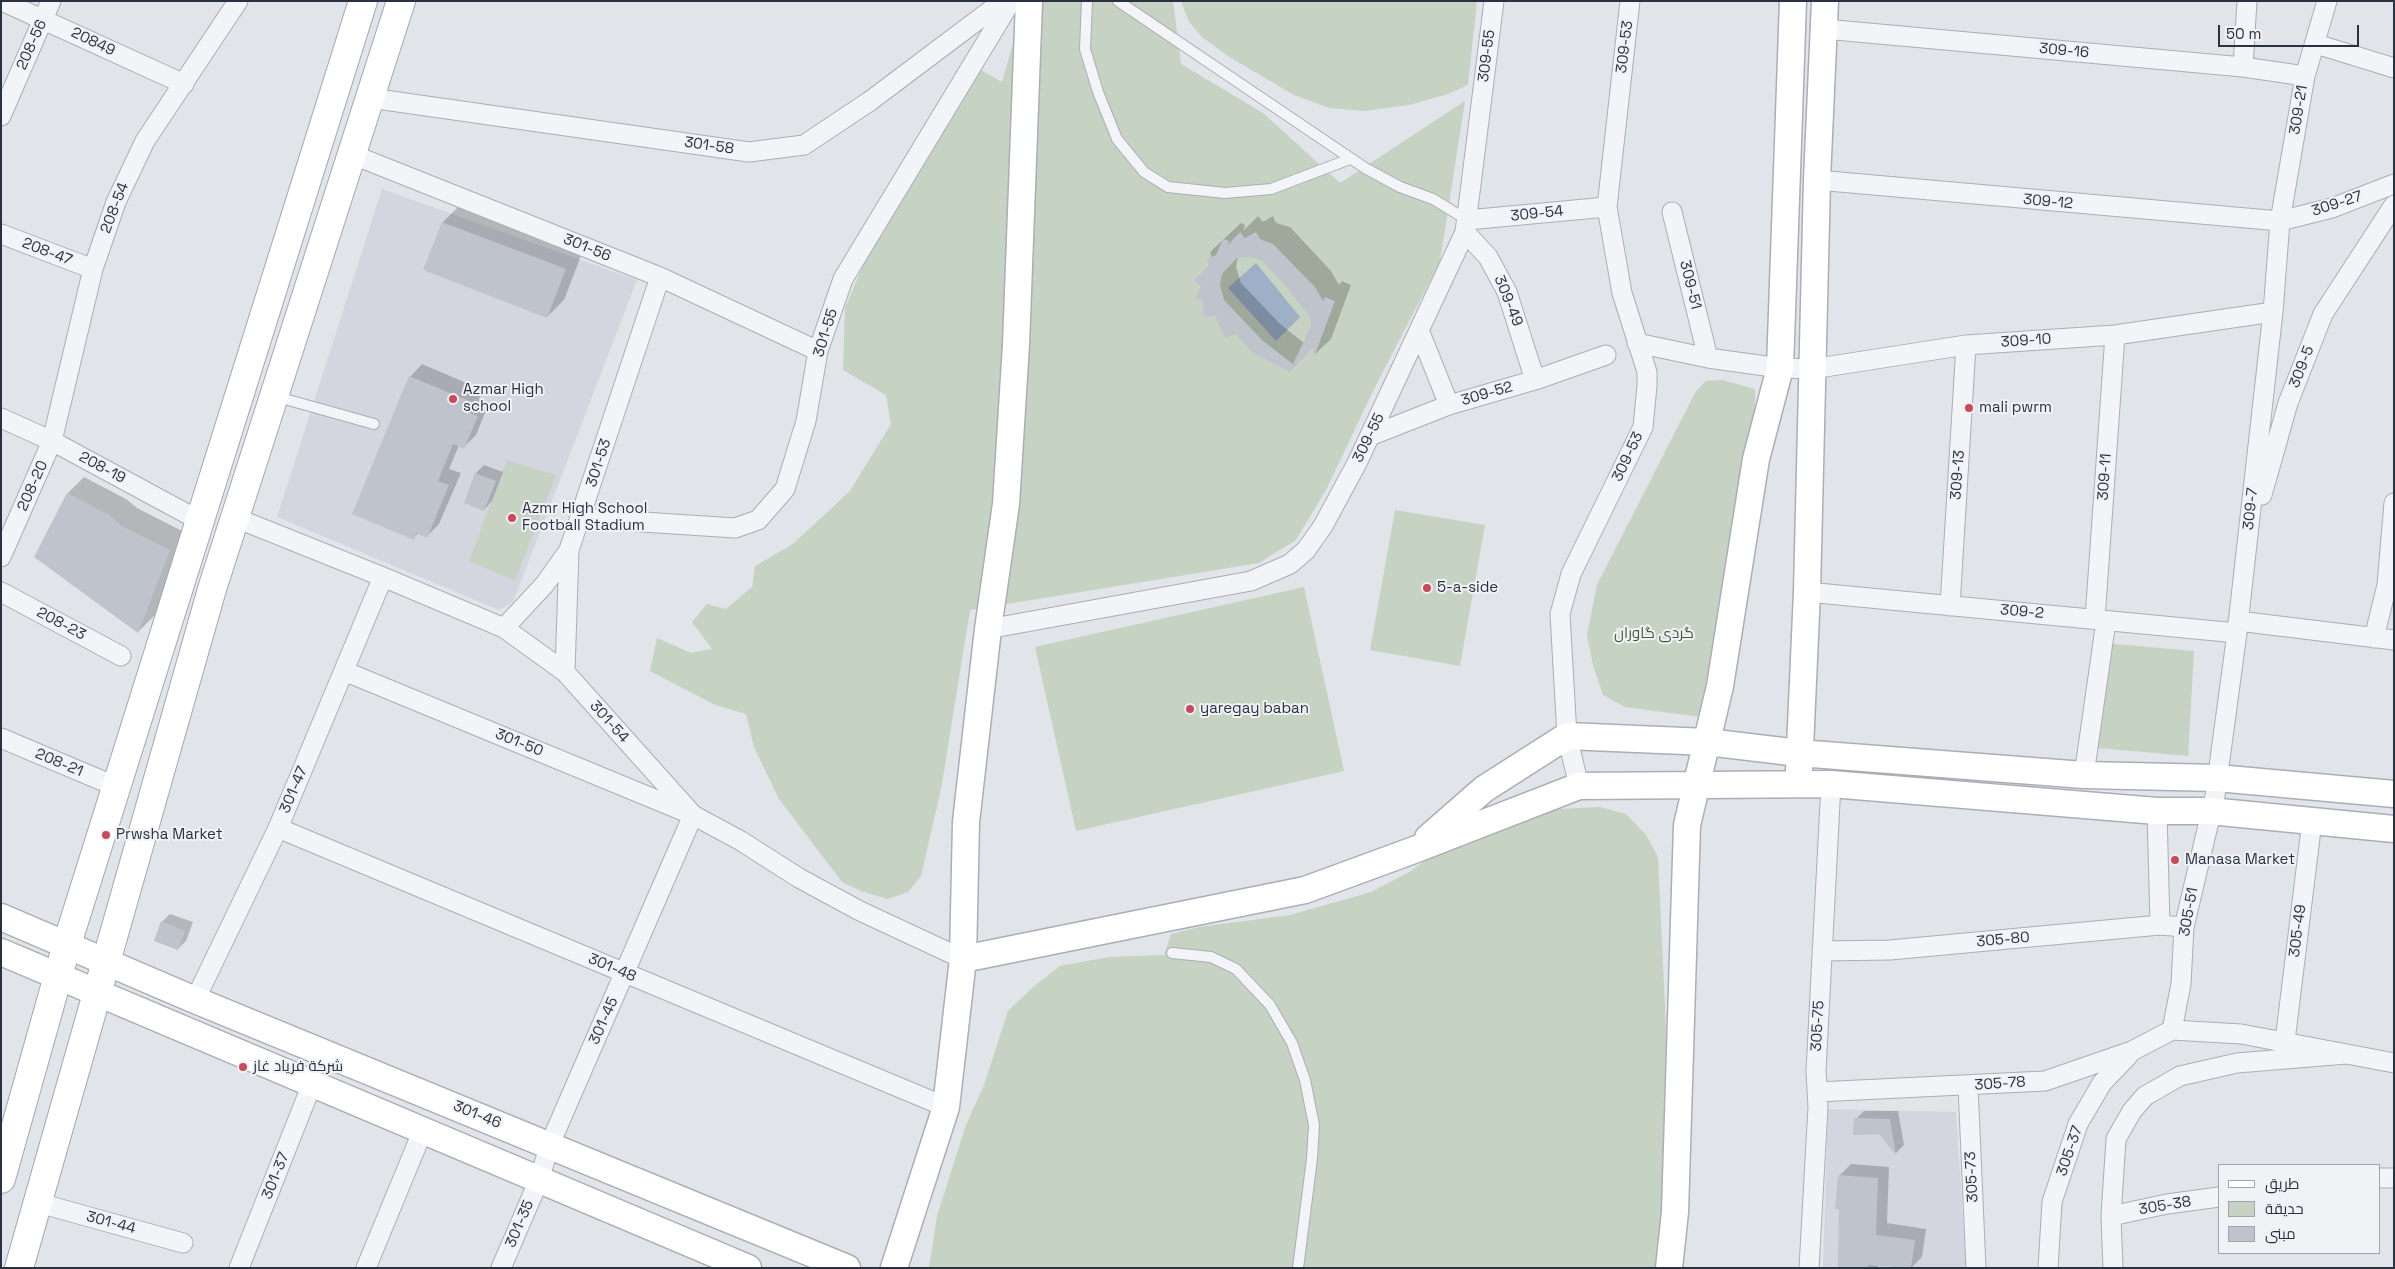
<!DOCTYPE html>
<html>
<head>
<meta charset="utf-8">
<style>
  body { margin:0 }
  #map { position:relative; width:2395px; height:1269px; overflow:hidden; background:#e1e4e9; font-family:"Space Grotesk",Cairo,sans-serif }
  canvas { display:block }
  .frame { position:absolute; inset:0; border:2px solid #2a3140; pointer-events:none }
  .legend { position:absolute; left:2218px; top:1164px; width:162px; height:90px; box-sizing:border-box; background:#f0f2f6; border:1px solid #a1a5ad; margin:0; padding:6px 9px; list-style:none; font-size:15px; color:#2a3140 }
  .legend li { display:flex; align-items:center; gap:10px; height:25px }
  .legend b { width:25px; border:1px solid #a1a5ad }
  .scale { position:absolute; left:2218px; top:25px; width:141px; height:22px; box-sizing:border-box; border:2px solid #2a3140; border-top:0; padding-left:6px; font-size:15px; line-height:18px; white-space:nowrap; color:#2a3140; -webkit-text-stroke:4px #f0f2f6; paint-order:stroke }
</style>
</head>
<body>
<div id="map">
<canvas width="2395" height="1269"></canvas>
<div class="frame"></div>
<ul class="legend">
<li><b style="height:6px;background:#fff"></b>طريق</li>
<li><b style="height:14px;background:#c6d2c2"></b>حديقة</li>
<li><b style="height:14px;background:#bec3cc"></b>مبنى</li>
</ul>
<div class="scale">50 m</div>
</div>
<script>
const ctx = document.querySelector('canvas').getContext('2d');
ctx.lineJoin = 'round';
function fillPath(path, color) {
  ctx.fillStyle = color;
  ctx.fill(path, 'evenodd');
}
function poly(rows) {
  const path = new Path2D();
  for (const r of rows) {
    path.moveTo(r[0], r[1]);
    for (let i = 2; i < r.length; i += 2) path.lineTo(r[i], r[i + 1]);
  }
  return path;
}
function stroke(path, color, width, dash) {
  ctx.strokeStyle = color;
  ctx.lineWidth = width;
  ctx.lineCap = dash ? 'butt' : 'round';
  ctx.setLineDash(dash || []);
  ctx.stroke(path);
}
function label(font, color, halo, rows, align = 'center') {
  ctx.font = font + ' "Space Grotesk",Cairo,sans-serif';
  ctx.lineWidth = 4;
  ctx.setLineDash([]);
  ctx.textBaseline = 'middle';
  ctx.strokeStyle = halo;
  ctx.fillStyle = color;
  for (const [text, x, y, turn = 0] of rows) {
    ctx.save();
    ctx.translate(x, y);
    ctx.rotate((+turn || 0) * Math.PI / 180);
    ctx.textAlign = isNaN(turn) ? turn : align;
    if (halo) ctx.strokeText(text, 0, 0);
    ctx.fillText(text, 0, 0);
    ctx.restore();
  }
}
fillPath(poly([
  [382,189,637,280,513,602,499,610,277,517],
  [1828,1109,1956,1112,1966,1268,1823,1268]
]), '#d3d6de');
fillPath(poly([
  [1025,1,1173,1,1181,64,1263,113,1340,183,1465,101,1440,262,1375,387,1326,490,1296,540,1259,563,970,610,941,789,921,876,908,892,888,899,861,891,842,882,779,799,754,747,746,714,715,705,650,671,657,638,691,653,712,649,692,622,707,604,726,609,752,587,755,566,793,544,850,491,891,424,886,395,843,370,845,308,870,248,979,69,1002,82],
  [1181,1,1477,1,1468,85,1448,94,1409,105,1365,111,1329,108,1294,95,1231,58,1203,38,1189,22],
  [1722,380,1755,389,1755,407,1726,588,1701,717,1625,707,1603,695,1593,665,1587,635,1597,585,1696,391,1706,381],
  [507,460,556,475,515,581,469,561],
  [1395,510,1485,525,1460,666,1370,650],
  [1304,587,1344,771,1076,831,1035,647],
  [2104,643,2194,651,2188,756,2098,748],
  [1600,807,1626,814,1646,835,1658,857,1668,1071,1665,1223,1658,1268,929,1268,937,1216,966,1125,984,1085,1008,1011,1032,988,1060,966,1109,957,1164,955,1171,934,1199,927,1290,915,1371,892,1411,871,1446,845,1519,811]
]), '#c6d2c2');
fillPath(poly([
  [1256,263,1300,317,1276,341,1228,288]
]), '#9db0c8');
fillPath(poly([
  [459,206,582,253,564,300,547,317,443,222],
  [1258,216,1263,222,1273,216,1276,223,1290,227,1331,271,1339,285,1342,281,1351,285,1331,339,1315,354,1314,345,1290,370,1236,332,1234,334,1216,313,1213,316,1209,259,1211,251,1241,223,1245,225,1243,231],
  [1249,255,1262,259,1286,284,1311,316,1312,326,1304,343,1280,324,1241,283,1236,267,1238,256],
  [422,364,483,390,479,399,489,403,476,435,464,447,459,445,449,469,461,473,439,524,427,536,419,533,413,538,410,377],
  [484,465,503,472,492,501,484,510,476,473],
  [84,477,126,499,137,508,186,533,155,615,138,632,36,557,68,493],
  [170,914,193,922,186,941,178,949,162,922],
  [1864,1111,1898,1111,1904,1145,1896,1153,1880,1133,1856,1119],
  [1851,1164,1889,1167,1887,1223,1926,1229,1922,1257,1911,1268,1878,1265,1878,1268,1839,1268,1839,1176]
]), '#0003');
fillPath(poly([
  [442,222,566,269,547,318,423,270],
  [1240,232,1245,238,1256,232,1260,239,1273,244,1315,287,1323,301,1325,297,1335,301,1314,357,1313,347,1290,372,1253,353,1233,331,1234,335,1225,338,1214,313,1214,317,1203,316,1204,302,1196,298,1201,287,1194,280,1208,266,1209,261,1205,261,1209,259,1210,250,1212,257,1216,255,1223,239,1229,241,1228,245],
  [1249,257,1262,260,1285,285,1310,317,1311,326,1293,364,1263,341,1224,300,1220,285,1222,274,1237,258],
  [409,376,472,402,468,412,478,416,464,449,453,444,438,481,449,485,427,538,416,533,414,540,352,514],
  [475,473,496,481,484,511,464,503],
  [67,493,109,515,120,525,170,550,138,633,34,557],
  [161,921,185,931,178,950,154,941],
  [1854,1118,1890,1119,1896,1155,1879,1134,1853,1135],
  [1838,1175,1878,1178,1876,1235,1915,1240,1911,1268,1868,1265,1868,1268,1838,1268,1839,1209,1835,1209]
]), '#bec3cc');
const lane = poly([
  [1087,1,1085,49,1098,92,1117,139,1144,172,1168,187,1225,193,1271,189,1350,159],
  [1118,1,1365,168,1400,187,1433,199,1467,220],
  [274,396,374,424],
  [1172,953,1211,957,1236,969,1270,1005,1292,1043,1305,1080,1314,1125,1312,1159,1298,1268]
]);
const street = poly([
  [2,1,184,84],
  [1824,29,2243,67,2305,76],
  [2316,44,2394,68],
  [2243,67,2247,1],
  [370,98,749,152,804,145,870,101,1003,1],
  [1,116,51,1],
  [351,154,660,277,818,351],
  [1817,180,2280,221,2332,208,2394,184],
  [1672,212,1708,358],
  [1467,220,1607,207],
  [1465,232,1488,257,1507,292,1535,380],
  [1,234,93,269],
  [1419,330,1449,405],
  [1637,343,1708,358,1780,368,1812,369,1966,345,2115,335,2273,312],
  [1,418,52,441,202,522],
  [1370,436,1449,405,1535,380,1606,355],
  [2262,495,2288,403,2323,314,2394,205],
  [236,518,383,577,504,628,565,672,693,815,741,841,799,878,860,911,963,959],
  [581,518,735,528,758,520,785,489,806,421,818,351,843,279,1011,1],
  [1,557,52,441,93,269,116,202,145,141,238,1],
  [1,592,121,656],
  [1807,592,2237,633],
  [1950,606,1966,345],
  [2095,619,2115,335],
  [2238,621,2394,640],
  [504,628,545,584,569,550,660,277],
  [988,629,1251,581,1290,564,1306,550,1323,526,1357,463,1465,232,1494,1],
  [2374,638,2387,585,2394,503],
  [344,671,693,815,550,1144,539,1180,501,1268],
  [565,672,569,550],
  [1,738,117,787],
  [2084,775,2106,621],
  [1579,786,1567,736,1560,614,1571,574,1643,427,1647,386,1647,372,1622,293,1607,207,1630,1],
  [2157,811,2160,925],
  [278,828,946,1107],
  [1822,951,1890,950,2160,925,2184,927],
  [195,1000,278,828,383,577],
  [2172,1030,2181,984,2184,927,2215,796,2237,633,2273,312,2280,221,2305,76,2327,1],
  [2172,1030,2241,1034,2394,1063],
  [2285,1041,2312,821],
  [1968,1086,1976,1268],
  [1817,1092,2045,1081,2132,1051,2172,1030],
  [2379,1178,2394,1178],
  [39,1203,183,1243],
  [2111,1216,2167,1204,2219,1197],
  [239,1268,312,1084],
  [366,1268,423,1130],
  [1809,1268,1818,1107,1816,1071,1831,784],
  [2048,1268,2052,1202,2078,1124,2102,1083,2128,1056],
  [2113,1268,2111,1216,2116,1139,2132,1111,2145,1096,2180,1076,2237,1063,2346,1054]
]);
const secondary = poly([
  [1799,770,1807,592,1817,180,1825,1],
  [1428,838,1484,789,1567,736,1707,742,1799,753,2084,775,2217,778,2394,794],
  [1,917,195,1000,847,1268],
  [1,952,748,1268],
  [963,959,1305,890,1414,850,1579,786,1831,784,2157,811,2210,811,2394,829],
  [894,1268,946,1107,963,959,966,822,988,629,1006,504,1016,345,1029,1],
  [1669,1268,1675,1212,1687,825,1720,686,1756,459,1780,368,1793,1]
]);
const primary = poly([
  [1,1179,67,944,363,1],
  [19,1268,212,589,401,1]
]);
stroke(lane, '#aaaeb6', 12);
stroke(street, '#aaaeb6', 21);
stroke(secondary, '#aaaeb6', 29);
stroke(primary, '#a0a7b4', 30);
stroke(lane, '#f3f4f7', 10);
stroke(street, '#f3f4f7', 19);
stroke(secondary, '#fff', 26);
stroke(primary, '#fff', 28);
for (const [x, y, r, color] of [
  [453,399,5,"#c94a58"],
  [1969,408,5,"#c94a58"],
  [512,518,5,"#c94a58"],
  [1427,588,5,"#c94a58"],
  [1190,709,5,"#c94a58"],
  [106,835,5,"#c94a58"],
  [2175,860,5,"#c94a58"],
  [243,1067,5,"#c94a58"]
]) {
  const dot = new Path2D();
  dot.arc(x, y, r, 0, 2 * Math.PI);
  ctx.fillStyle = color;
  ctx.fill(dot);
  stroke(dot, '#f0f2f6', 2);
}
label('15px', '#2a3140', '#f0f2f6', [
  ["20849",93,42,25],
  ["208-56",32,45,-66],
  ["309-53",1625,47,-83],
  ["309-16",2064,51,5],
  ["309-55",1487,56,-83],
  ["309-21",2299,110,-81],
  ["301-58",709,146,8],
  ["309-12",2048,202,5],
  ["309-27",2337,204,-18],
  ["208-54",115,208,-69],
  ["309-54",1537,214,-6],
  ["301-56",587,248,22],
  ["208-47",47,252,21],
  ["309-51",1690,285,76],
  ["309-49",1508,301,68],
  ["301-55",826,333,-73],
  ["309-10",2026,341,-4],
  ["309-5",2302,367,-69],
  ["309-52",1487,394,-16],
  ["309-55",1369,438,-64],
  ["309-53",1628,457,-65],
  ["301-53",599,463,-72],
  ["208-19",102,468,28],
  ["309-13",1958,475,-86],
  ["309-11",2105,477,-86],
  ["208-20",33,486,-66],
  ["309-7",2251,509,-84],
  ["309-2",2022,612,5],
  ["208-23",61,624,28],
  ["301-54",609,722,48],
  ["301-50",519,743,22],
  ["208-21",59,763,23],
  ["301-47",294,790,-67],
  ["305-51",2189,912,-80],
  ["305-49",2298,931,-83],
  ["305-80",2003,940,-5],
  ["301-48",612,968,23],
  ["301-45",604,1021,-66],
  ["305-75",1818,1026,-87],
  ["305-78",2000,1084,-4],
  ["301-46",477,1115,22],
  ["305-37",2070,1151,-71],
  ["301-37",276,1176,-68],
  ["305-73",1972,1177,-93],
  ["305-38",2165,1206,-9],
  ["301-44",111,1223,15],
  ["301-35",520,1224,-67]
]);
label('15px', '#2a3140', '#f0f2f6', [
  ["Azmar High",463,390],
  ["school",463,407],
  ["mali pwrm",1979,408],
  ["Azmr High School",522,509],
  ["Football Stadium",522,526],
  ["5-a-side",1437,588],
  ["yaregay baban",1200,709],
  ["Prwsha Market",116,835],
  ["Manasa Market",2185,860],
  ["شرکة فرياد غاز",253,1067]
], 'left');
label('15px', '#3d5b37', '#f0f2f6', [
  ["گردی گاوران",1654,634]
]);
</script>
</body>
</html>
